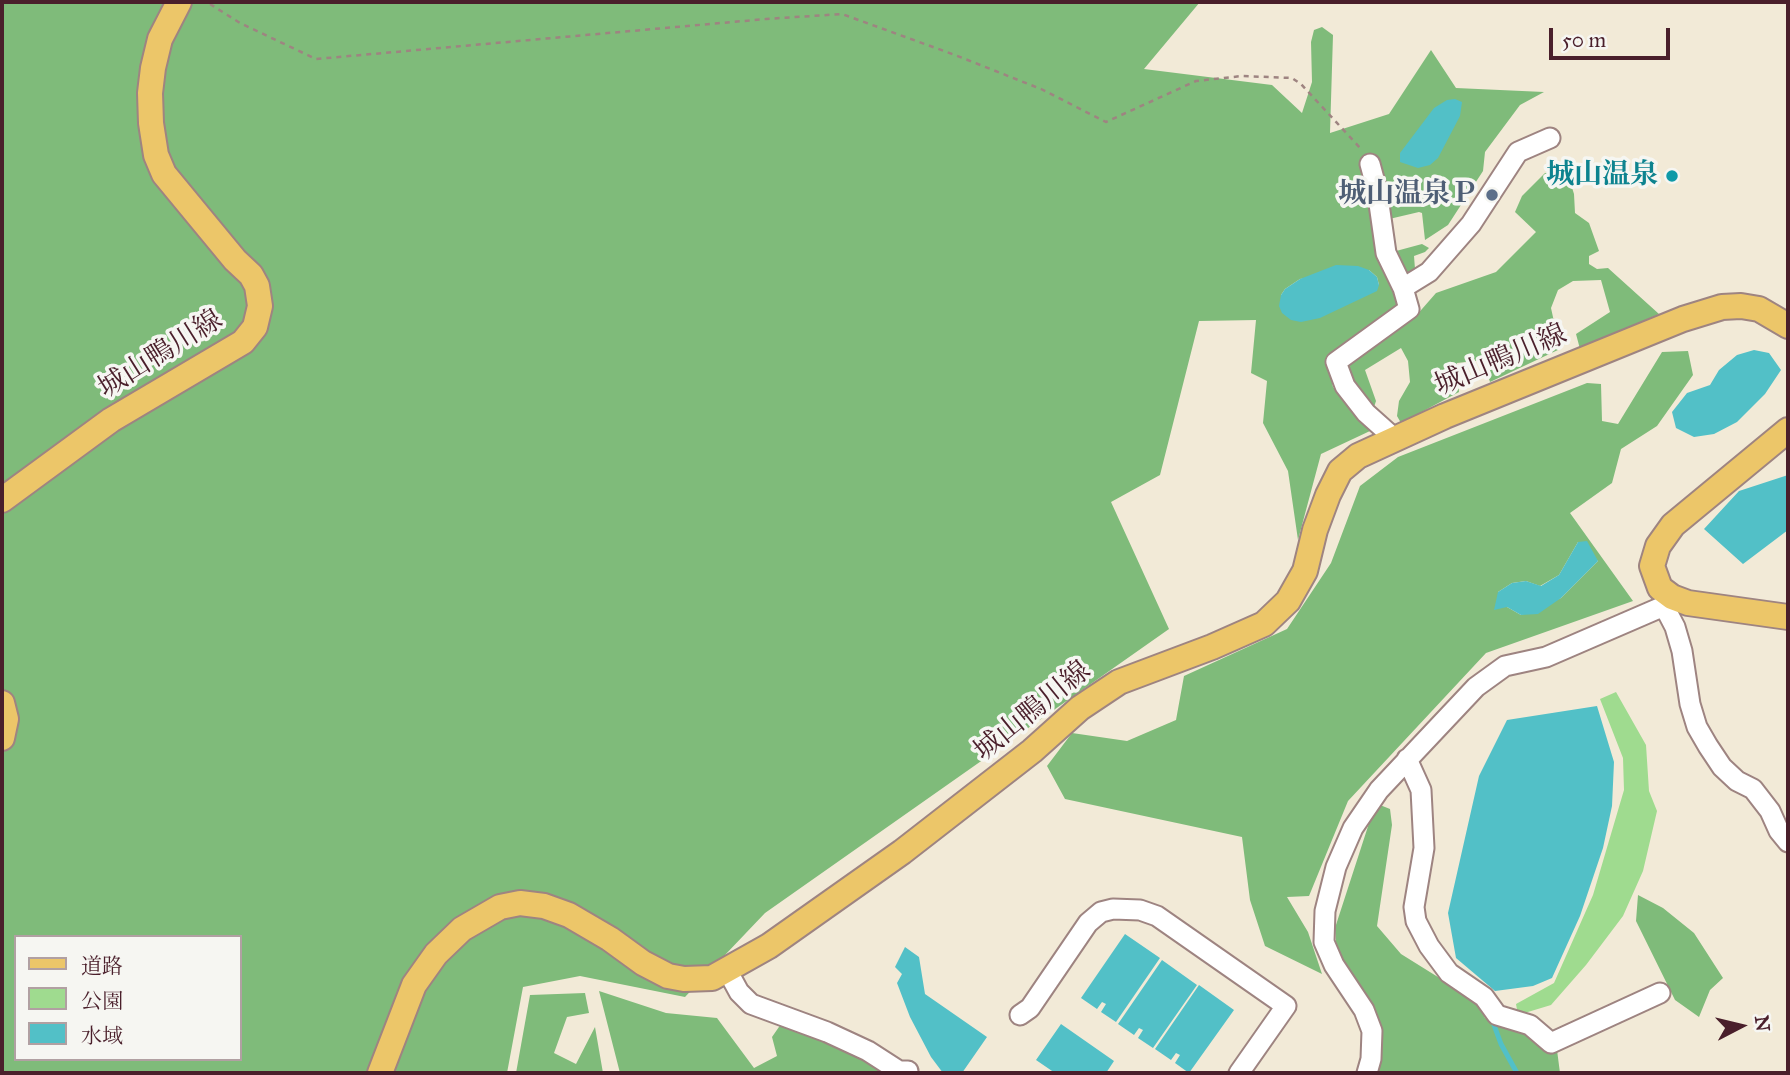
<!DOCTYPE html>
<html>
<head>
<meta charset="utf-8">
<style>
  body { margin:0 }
  #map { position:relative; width:1790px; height:1075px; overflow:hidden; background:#f2ead7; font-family:"IM FELL Great Primer","Noto Serif JP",serif }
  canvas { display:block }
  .frame { position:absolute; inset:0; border:4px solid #4a1f2b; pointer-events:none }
  .legend { position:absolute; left:14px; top:935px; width:228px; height:126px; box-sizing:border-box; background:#f6f6f2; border:2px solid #b1a0a2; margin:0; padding:9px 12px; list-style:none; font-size:21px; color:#4a1f2b }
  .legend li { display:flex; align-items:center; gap:14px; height:35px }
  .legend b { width:35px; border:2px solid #b1a0a2 }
  .north { position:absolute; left:1706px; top:991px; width:70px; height:70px; -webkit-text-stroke:5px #f6f6f2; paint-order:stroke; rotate:83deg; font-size:19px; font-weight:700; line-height:28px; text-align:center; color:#4a1f2b }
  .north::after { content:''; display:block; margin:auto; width:24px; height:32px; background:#4a1f2b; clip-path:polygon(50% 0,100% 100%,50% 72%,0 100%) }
  .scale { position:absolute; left:1549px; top:28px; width:121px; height:32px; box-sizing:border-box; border:4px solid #4a1f2b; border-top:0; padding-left:9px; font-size:21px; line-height:24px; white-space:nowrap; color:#4a1f2b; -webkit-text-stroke:5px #f6f6f2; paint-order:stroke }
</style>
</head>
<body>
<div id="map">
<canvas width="1790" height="1075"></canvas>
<div class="frame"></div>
<ul class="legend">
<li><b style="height:9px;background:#ecc669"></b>道路</li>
<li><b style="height:19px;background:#9fdb8f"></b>公園</li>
<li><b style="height:19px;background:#52c0c7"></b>水域</li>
</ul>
<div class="north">N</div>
<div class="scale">50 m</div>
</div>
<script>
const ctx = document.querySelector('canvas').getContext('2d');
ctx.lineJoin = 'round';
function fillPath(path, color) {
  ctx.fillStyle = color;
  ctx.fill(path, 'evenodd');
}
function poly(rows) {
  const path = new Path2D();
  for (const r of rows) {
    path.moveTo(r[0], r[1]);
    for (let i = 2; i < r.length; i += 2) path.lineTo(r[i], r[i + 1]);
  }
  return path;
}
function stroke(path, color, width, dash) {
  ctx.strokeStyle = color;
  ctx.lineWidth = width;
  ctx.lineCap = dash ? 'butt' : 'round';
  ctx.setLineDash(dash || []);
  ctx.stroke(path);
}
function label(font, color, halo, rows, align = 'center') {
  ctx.font = font + ' "IM FELL Great Primer","Noto Serif JP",serif';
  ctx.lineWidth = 7;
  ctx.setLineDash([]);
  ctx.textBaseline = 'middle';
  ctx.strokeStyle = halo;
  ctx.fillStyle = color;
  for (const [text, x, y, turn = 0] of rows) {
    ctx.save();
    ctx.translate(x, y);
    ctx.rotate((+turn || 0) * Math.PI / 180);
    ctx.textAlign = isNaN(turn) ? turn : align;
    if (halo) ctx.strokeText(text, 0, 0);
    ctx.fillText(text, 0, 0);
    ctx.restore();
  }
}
fillPath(poly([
  [1616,692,1646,745,1649,791,1657,811,1643,871,1623,916,1586,965,1551,1005,1518,1015,1516,1004,1554,983,1593,895,1624,790,1623,758,1600,699]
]), '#9fdb8f');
fillPath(poly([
  [2,2,1200,2,1144,69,1272,85,1302,113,1312,82,1311,42,1314,30,1322,27,1333,35,1330,133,1389,114,1431,50,1456,88,1544,92,1520,105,1485,152,1483,171,1448,225,1425,240,1422,213,1419,212,1385,220,1385,254,1422,244,1429,248,1425,252,1414,256,1415,269,1393,279,1402,306,1327,361,1333,387,1370,431,1321,454,1298,540,1288,471,1263,423,1267,381,1251,373,1256,320,1199,321,1160,475,1111,502,1169,629,765,913,685,997,580,976,523,987,507,1073,2,1073],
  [1369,270,1377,277,1379,285,1281,295,1285,289,1300,279],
  [16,937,240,937,240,1059,16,1059],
  [1560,172,1568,175,1574,194,1575,213,1589,223,1599,251,1589,256,1589,264,1597,269,1608,268,1659,314,1580,349,1576,334,1610,312,1601,280,1573,281,1558,290,1551,308,1560,349,1490,382,1483,360,1457,363,1459,392,1401,423,1397,416,1399,401,1410,382,1408,361,1401,348,1365,370,1376,401,1373,410,1352,385,1345,363,1415,317,1436,293,1496,272,1536,232,1515,212,1522,196,1545,173],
  [1688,351,1693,375,1657,426,1621,449,1612,483,1570,513,1633,601,1486,653,1348,801,1309,896,1287,897,1308,932,1322,974,1265,946,1250,900,1242,837,1065,799,1047,766,1072,733,1127,741,1176,720,1184,676,1287,629,1331,563,1360,486,1398,457,1587,383,1601,384,1602,421,1618,424,1662,352],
  [1578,542,1598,561,1561,598,1521,615,1507,607,1498,592,1512,583,1526,581,1540,586,1559,575],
  [1380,805,1390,809,1392,825,1377,926,1401,954,1478,1002,1485,1018,1524,1029,1535,1043,1557,1050,1560,1073,1379,1073,1380,1027,1337,956,1335,928,1372,814],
  [1638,895,1663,908,1694,933,1723,978,1710,990,1699,1017,1675,1000,1636,921],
  [599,991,666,1013,717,1018,754,1068,777,1056,772,1037,781,1024,874,1063,883,1073,620,1073],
  [585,993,589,1013,567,1017,554,1053,576,1064,595,1027,603,1073,516,1073,530,995]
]), '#7fbb7a');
fillPath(poly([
  [1455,99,1462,102,1460,116,1438,158,1430,165,1418,168,1400,162,1400,153,1434,108,1447,100],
  [1336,265,1358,266,1369,270,1377,277,1379,285,1377,291,1320,318,1301,322,1291,320,1282,313,1279,306,1281,295,1285,289,1300,279],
  [1754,350,1769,353,1781,370,1765,394,1737,422,1714,434,1694,437,1676,428,1672,412,1687,393,1710,385,1719,370,1737,355],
  [1788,475,1788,530,1743,564,1704,529,1739,491],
  [1587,541,1598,561,1561,598,1538,614,1521,615,1507,607,1494,610,1498,592,1512,583,1526,581,1541,586,1559,575,1578,542],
  [1597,706,1614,762,1612,806,1603,848,1580,916,1552,978,1533,986,1495,991,1456,958,1448,913,1479,776,1507,720],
  [1125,934,1160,958,1116,1022,1101,1012,1106,1004,1102,1002,1097,1009,1081,998],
  [905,947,919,957,925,994,987,1037,962,1073,943,1073,931,1057,910,1017,897,983,902,974,895,967],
  [1162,960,1197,985,1153,1048,1138,1038,1143,1030,1139,1028,1134,1035,1118,1024],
  [1199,985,1234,1010,1189,1073,1175,1063,1180,1055,1176,1053,1171,1060,1155,1049],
  [1061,1024,1114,1061,1106,1073,1096,1071,1094,1073,1055,1073,1036,1060]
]), '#52c0c7');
stroke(poly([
  [1494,1025,1501,1044,1517,1073]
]), '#52c0c7', 5);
const minor = poly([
  [1370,164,1377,190,1386,253,1403,288,1409,309,1336,362,1345,386,1366,413,1394,438],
  [1403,288,1429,272,1471,224,1518,152,1550,138],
  [1664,606,1675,627,1682,651,1690,704,1697,727,1708,746,1722,767,1737,781,1753,789,1770,811,1779,831,1788,842],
  [1407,759,1421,790,1424,848,1414,907,1416,921,1429,946,1449,973,1484,997,1497,1015,1530,1025,1551,1043,1660,993],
  [727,970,739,992,751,1004,827,1032,868,1051,899,1071,908,1071],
  [1020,1015,1030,1008,1088,923,1101,912,1113,909,1140,910,1157,916,1286,1006,1239,1073],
  [1367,1073,1371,1059,1372,1031,1364,1010,1334,965,1324,942,1325,911,1336,867,1353,828,1379,790,1476,687,1505,666,1546,657,1664,606,1672,597]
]);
const major = poly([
  [1788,430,1673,525,1658,546,1652,566,1660,588,1672,597,1688,603,1788,617],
  [2,500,111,420,243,342,255,327,260,306,257,286,251,275,235,260,164,174,156,155,151,123,150,93,153,68,160,39,179,2],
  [2,703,6,719,2,738],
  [380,1073,414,985,436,954,462,929,500,907,520,903,544,906,569,915,610,939,643,963,668,976,684,979,712,978,769,946,902,852,1032,751,1080,708,1119,682,1212,647,1264,624,1288,601,1305,571,1315,530,1328,495,1340,471,1358,456,1445,416,1683,319,1722,307,1741,306,1759,309,1788,326]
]);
stroke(minor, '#9e8481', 23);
stroke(major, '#9e8481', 28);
stroke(poly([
  [210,4,240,23,316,59,766,19,842,14,955,55,1041,89,1106,122,1196,81,1242,76,1292,78,1301,84,1362,150]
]), '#9e8481', 2.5, [5, 5]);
stroke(minor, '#fff', 19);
stroke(major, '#ecc669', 24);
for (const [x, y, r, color] of [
  [1672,176,7,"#0f9aa8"],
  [1492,195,7,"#5c6f8a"]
]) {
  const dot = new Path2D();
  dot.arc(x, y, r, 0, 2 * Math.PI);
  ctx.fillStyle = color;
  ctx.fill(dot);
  stroke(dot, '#f6f6f2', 2.5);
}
label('bold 28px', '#0d838f', '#f6f6f2', [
  ["城山温泉",1658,176]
], 'right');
label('bold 28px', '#4e5e75', '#f6f6f2', [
  ["城山温泉Ｐ",1478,195]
], 'right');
label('28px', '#4a1f2b', '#f6f6f2', [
  ["城山鴨川線",161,355,-32],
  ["城山鴨川線",1501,361,-23],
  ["城山鴨川線",1033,712,-39]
]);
</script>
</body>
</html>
